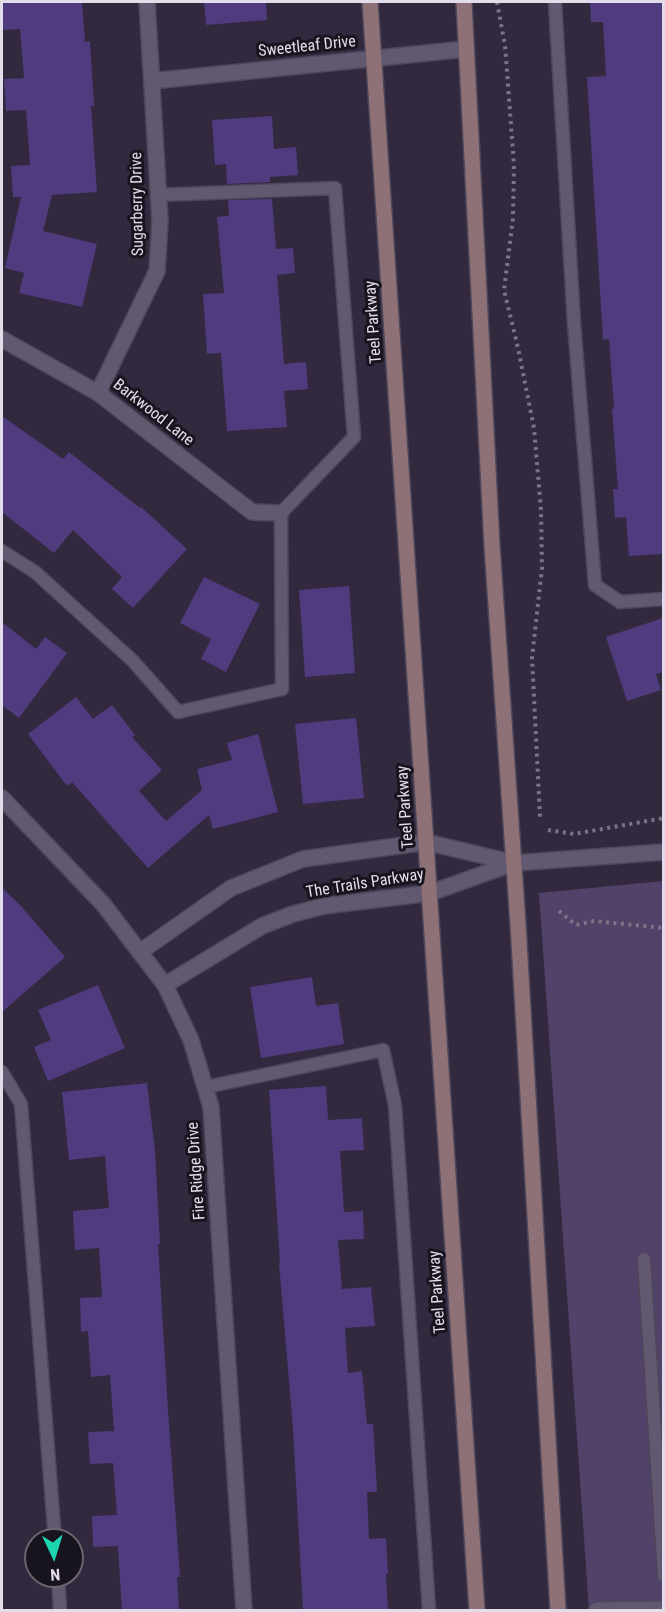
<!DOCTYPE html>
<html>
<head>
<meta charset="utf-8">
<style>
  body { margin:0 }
  #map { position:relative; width:665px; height:1612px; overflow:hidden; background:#32293f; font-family:"Roboto Condensed",sans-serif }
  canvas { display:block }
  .frame { position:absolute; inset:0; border:3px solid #e2dceb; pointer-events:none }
  .north { position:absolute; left:24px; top:1528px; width:60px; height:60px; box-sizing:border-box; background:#18141e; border:2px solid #696470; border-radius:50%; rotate:176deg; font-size:16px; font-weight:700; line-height:24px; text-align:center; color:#e2dceb }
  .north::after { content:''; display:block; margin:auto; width:21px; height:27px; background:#1dd5b1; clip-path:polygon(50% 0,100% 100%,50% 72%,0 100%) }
</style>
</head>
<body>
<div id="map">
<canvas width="665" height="1612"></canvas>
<div class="frame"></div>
<div class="north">N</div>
</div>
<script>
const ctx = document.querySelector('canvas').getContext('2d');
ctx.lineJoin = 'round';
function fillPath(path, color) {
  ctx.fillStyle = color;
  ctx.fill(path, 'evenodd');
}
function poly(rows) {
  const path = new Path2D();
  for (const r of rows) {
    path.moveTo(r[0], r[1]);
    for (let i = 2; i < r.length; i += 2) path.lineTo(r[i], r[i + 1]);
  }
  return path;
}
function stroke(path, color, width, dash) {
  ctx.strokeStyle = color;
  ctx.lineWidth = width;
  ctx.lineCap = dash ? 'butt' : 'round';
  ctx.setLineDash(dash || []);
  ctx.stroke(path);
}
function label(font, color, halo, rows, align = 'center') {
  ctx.font = font + ' "Roboto Condensed",sans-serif';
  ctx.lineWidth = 6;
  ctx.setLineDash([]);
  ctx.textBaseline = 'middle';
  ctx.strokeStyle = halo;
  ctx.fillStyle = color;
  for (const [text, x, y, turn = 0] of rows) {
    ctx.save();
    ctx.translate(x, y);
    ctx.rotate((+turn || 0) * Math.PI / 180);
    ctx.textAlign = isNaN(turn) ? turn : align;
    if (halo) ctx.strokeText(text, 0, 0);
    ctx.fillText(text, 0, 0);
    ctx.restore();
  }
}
fillPath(poly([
  [663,881,663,1610,589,1610,539,893]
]), '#524169');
fillPath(poly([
  [2,2,82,2,85,42,90,41,94,106,91,106,97,192,52,195,43,231,97,244,82,307,19,293,24,273,5,268,21,197,13,197,11,166,30,165,26,110,6,111,4,79,24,78,20,29,2,30],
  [204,2,266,2,267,20,206,25],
  [590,2,663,2,663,554,629,556,626,517,615,518,613,489,618,489,612,409,614,409,609,339,603,340,587,77,606,76,603,22,591,22],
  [272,116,274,149,296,147,298,175,270,177,270,182,227,184,226,164,215,165,212,120],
  [272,199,276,249,293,248,295,273,277,275,284,364,306,362,308,389,284,391,287,427,227,431,221,353,207,354,203,294,224,293,217,217,229,216,228,200],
  [2,416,63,459,69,452,140,508,141,507,187,549,133,608,112,589,122,577,73,530,54,553,2,512],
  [204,577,260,604,226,672,201,659,211,639,180,623],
  [349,586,355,673,305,677,299,590],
  [663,618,663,672,656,674,661,690,627,701,606,637],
  [2,622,36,649,45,637,67,653,19,718,2,705],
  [76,697,93,719,112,705,135,735,132,737,162,770,139,791,166,821,202,790,197,769,232,760,227,743,258,734,278,812,213,829,209,815,148,868,72,782,67,786,28,734],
  [356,718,364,798,303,804,295,724],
  [2,888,20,905,65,957,2,1012],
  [312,977,316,1006,338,1003,344,1044,261,1058,250,987],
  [98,985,125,1048,48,1081,34,1047,51,1040,38,1010],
  [147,1083,155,1151,160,1244,158,1244,168,1410,180,1577,177,1577,179,1611,122,1611,118,1546,93,1547,92,1516,117,1515,113,1463,90,1464,88,1432,114,1431,110,1375,91,1377,88,1331,81,1332,80,1298,102,1297,99,1248,75,1250,73,1211,109,1208,105,1156,69,1160,62,1092],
  [326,1086,328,1120,362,1118,364,1150,340,1151,344,1212,363,1211,364,1239,338,1240,342,1289,371,1287,375,1326,345,1328,348,1373,362,1371,367,1424,373,1424,377,1492,367,1492,369,1539,386,1538,388,1574,386,1574,388,1611,303,1611,293,1429,279,1263,280,1263,269,1090]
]), '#4f3b7e');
const service = poly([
  [555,2,574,323,595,585,620,602,664,599],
  [2,551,35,572,133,661,178,712,282,689,281,513,354,437,335,188,158,195],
  [2,1072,21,1104,55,1540],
  [206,1087,383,1050,395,1105,429,1610],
  [644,1259,664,1575],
  [58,1576,60,1610]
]);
const minor = poly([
  [152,81,466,49],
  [2,339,98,393,252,512,281,513],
  [98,393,157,271,160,221,147,2],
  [2,798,103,904,165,985,191,1040,211,1107,244,1610],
  [140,952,231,888,303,859,426,842,514,863],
  [165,985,262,926,293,914,324,906,430,893,514,863],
  [597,1610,664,1609]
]);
const tertiary = poly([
  [514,863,664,852]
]);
const secondary = poly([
  [370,2,477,1610],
  [464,2,492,546,518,924,558,1610]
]);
stroke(service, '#4e4759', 15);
stroke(minor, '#4e4759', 18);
stroke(tertiary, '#4e4759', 18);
stroke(secondary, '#4e4759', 18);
stroke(poly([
  [497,2,505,45,514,165,513,218,504,290,518,348,534,428,541,510,542,568,532,658,540,817],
  [548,830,574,834,664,818],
  [559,911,576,925,594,921,664,928]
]), '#7b7386', 4, [3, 4.5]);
stroke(service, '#625971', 12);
stroke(minor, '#625971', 15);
stroke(tertiary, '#625971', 15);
stroke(secondary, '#8e7077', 15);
label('16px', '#e2dceb', '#18141e', [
  ["Sweetleaf Drive",307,47,-6],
  ["Sugarberry Drive",138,204,-91],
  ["Teel Parkway",374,322,-94],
  ["Barkwood Lane",153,413,38],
  ["Teel Parkway",406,807,-94],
  ["The Trails Parkway",365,884,-9],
  ["Fire Ridge Drive",197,1171,-94],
  ["Teel Parkway",438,1292,-94]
]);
</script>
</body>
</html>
